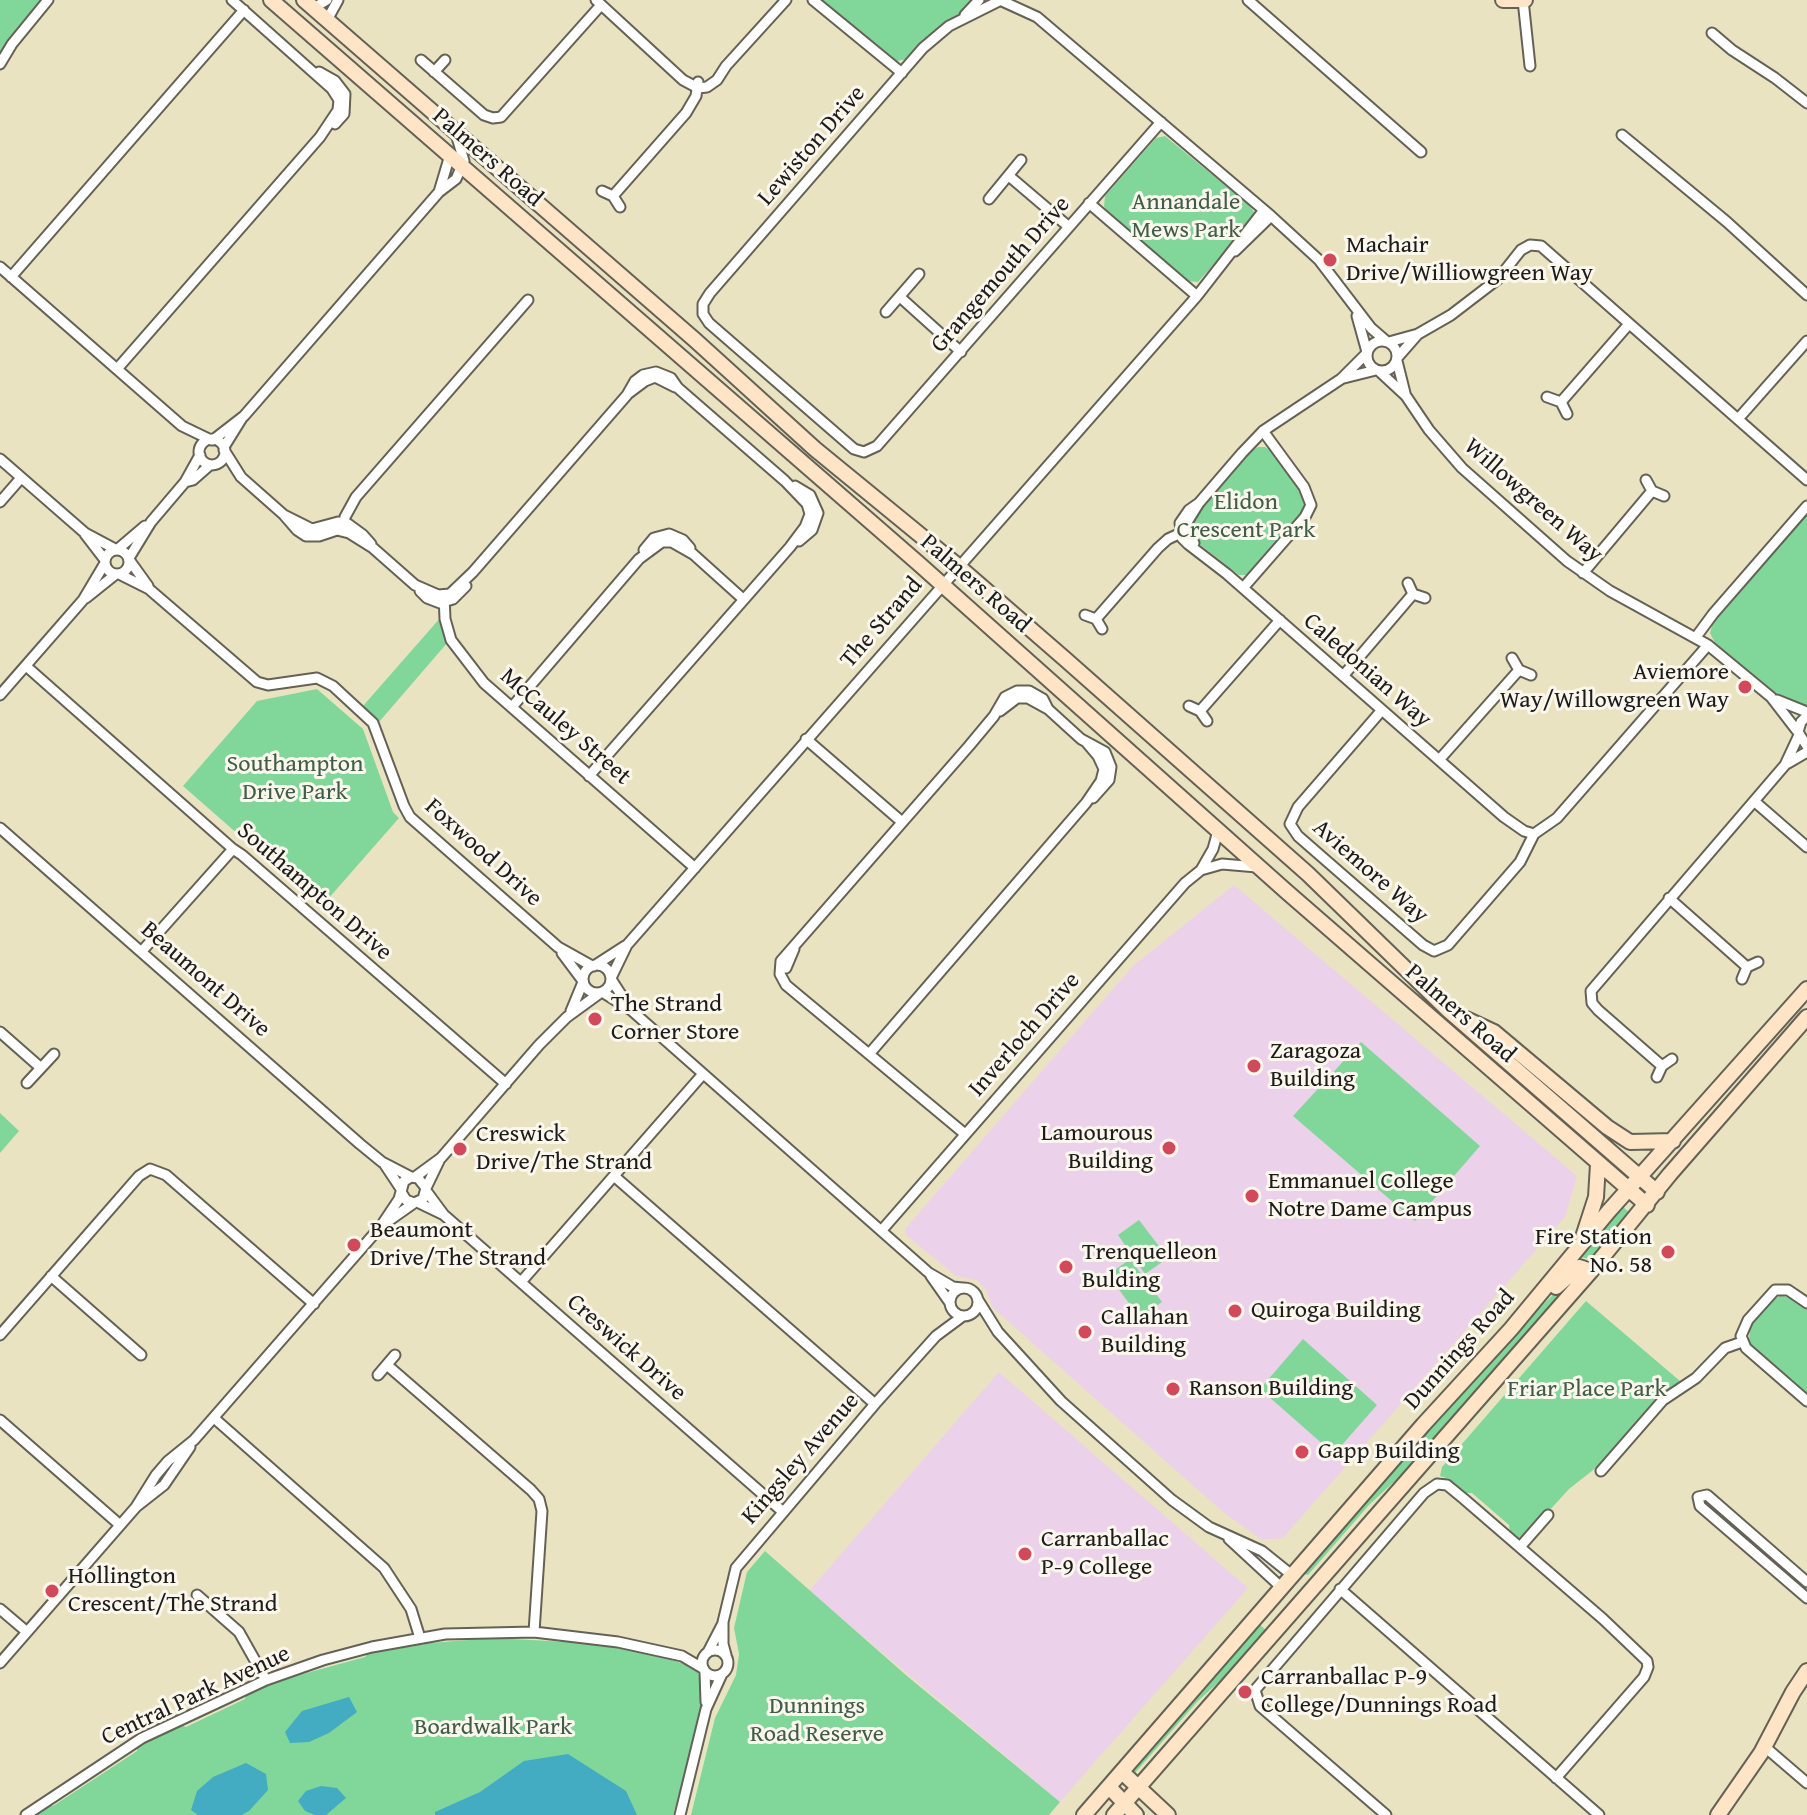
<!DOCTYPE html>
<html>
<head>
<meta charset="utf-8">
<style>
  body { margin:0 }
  canvas { display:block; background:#eae3c1 }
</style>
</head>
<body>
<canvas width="1807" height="1815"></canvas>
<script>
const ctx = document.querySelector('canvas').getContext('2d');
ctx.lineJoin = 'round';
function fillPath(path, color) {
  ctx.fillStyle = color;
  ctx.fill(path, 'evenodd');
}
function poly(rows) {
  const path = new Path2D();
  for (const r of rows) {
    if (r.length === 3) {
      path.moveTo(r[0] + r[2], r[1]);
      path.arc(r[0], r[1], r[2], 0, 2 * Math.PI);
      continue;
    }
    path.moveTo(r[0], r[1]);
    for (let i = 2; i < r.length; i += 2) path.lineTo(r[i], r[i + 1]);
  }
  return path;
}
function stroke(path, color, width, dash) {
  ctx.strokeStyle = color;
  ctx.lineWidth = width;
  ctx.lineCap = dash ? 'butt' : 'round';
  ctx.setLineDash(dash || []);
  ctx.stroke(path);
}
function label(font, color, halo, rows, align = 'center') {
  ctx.font = font + ' "Gentium Book Plus",serif';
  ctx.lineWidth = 6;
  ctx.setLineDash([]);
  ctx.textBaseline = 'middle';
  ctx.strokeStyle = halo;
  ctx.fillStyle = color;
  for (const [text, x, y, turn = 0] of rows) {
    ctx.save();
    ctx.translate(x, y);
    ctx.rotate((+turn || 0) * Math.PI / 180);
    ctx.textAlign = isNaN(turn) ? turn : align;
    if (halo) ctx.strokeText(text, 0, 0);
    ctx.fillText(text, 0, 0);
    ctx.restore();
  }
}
fillPath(poly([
  [1234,885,1577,1176,1565,1217,1283,1538,1262,1540,1223,1512,993,1308,985,1288,976,1280,956,1276,906,1235,905,1229,1133,966],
  [999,1372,1248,1588,1060,1802,809,1591]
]), '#ecd1ea');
fillPath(poly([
  [0,0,44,0,0,56],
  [822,0,976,0,966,10,933,33,908,59,897,61],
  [1165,136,1249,205,1254,212,1249,225,1198,282,1187,281,1168,267,1107,212,1104,206,1105,196,1156,138],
  [1258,447,1265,447,1273,452,1303,493,1306,506,1256,566,1246,575,1239,575,1197,542,1190,527,1194,516,1250,452],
  [1807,513,1807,708,1782,698,1715,643,1710,633,1714,619],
  [441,617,448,642,379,722,363,706],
  [317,689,363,729,393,812,399,818,321,907,183,786,257,701],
  [1361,1042,1480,1146,1415,1221,1293,1116],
  [0,1113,19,1131,0,1153],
  [1623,1207,1630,1213,1593,1260,1581,1257],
  [1139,1220,1168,1258,1145,1274,1118,1235],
  [1130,1259,1162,1302,1140,1318,1108,1275],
  [1573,1281,1411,1466,1369,1505,1308,1575,1304,1574,1514,1333,1565,1283],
  [1780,1296,1793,1298,1807,1310,1807,1394,1753,1348,1749,1340,1750,1326,1773,1300],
  [1586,1301,1680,1381,1658,1399,1597,1467,1569,1489,1537,1524,1532,1524,1527,1530,1527,1535,1520,1541,1510,1532,1509,1525,1472,1493,1466,1493,1449,1479,1440,1476,1442,1467],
  [1303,1339,1377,1405,1334,1454,1260,1389],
  [765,1551,907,1676,1060,1802,1049,1815,691,1815,715,1718,736,1675,739,1654,734,1628,747,1572],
  [1259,1624,1267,1631,1235,1667,1197,1702,1134,1774,1130,1772],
  [494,1638,606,1644,645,1652,688,1665,697,1670,704,1689,704,1702,673,1815,34,1815,48,1805,53,1806,137,1751,137,1746,181,1725,186,1727,245,1699,246,1695,281,1680,365,1657,368,1653,405,1645]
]), '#81d79a');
fillPath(poly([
  [349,1697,357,1712,329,1733,309,1742,290,1743,285,1732,302,1711],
  [568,1754,626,1791,637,1815,435,1815,435,1812,480,1792,524,1761],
  [246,1763,266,1774,268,1790,249,1811,242,1815,198,1815,191,1810,197,1791,213,1777],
  [321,1786,337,1788,346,1798,326,1815,315,1815,305,1811,298,1801,306,1791]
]), '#43abc2');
const street = poly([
  [596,0,683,80,698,88,707,87,717,80,726,66,786,0],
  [813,0,902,73],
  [1248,0,1421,152],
  [1523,0,1530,66],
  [999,1,949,26,923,48,710,293,703,304,703,314,709,323,854,449,864,452,877,446,1161,122],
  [1002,1,1037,17,1271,216,1319,260,1371,328,1386,341],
  [314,8,327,0],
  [965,15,979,0],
  [327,20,338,0],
  [1712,33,1732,50,1775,78,1807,103],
  [421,60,484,115,493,118,501,117,601,5],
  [0,64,12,44,48,0],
  [319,72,335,81,345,94,344,114,335,124],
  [434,72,445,60],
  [1622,135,1727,222,1807,295],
  [1009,176,1069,227],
  [602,191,613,196,620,207],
  [439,192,450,155],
  [613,196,686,113,696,96,698,82],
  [989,199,1021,160],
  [1089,203,1197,296],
  [1235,251,1271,216],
  [0,267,182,426,211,440],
  [11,277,244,10],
  [900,297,961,352],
  [886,312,919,274],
  [1357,316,1367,352],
  [1382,356,15],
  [1389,342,1418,334,1451,315,1498,279,1521,250,1530,245,1541,246,1807,480],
  [1397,358,1418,334],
  [1397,361,1405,393],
  [117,369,320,137,338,110,339,100,332,89,232,0],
  [1379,371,1406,396,1429,430,1462,468,1567,561,1610,591,1708,645,1771,697,1798,732],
  [1344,378,1376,370],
  [629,393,645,381,655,377,675,387],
  [1547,397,1561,402,1567,414],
  [1561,402,1629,324],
  [1738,419,1807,341],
  [212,452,13],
  [213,440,244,416,439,192,456,179,464,161,456,134],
  [224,447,242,418],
  [224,450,241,477,284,515,312,529,338,522,348,524,363,535,371,544],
  [0,459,85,533,115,549],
  [1646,480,1652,491,1664,496],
  [185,482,193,480,210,465],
  [795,486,810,495,818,513,812,530,799,541],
  [0,502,21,478],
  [1199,503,1189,510,1180,523,1182,538,1188,544,1227,574,1504,817,1524,831,1534,834],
  [284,515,297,530,306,536,319,536,337,530,349,533,373,548,415,585,438,595,450,594,473,572,627,395,635,381,643,375,656,372,671,378,678,388,785,481,807,504,810,514,805,527,790,547,589,776],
  [343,531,345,517,356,497,528,300],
  [85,534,105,560],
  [1194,543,1188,535,1186,524,1199,503,1242,453,1263,431,1341,379,1367,353],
  [118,549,145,526],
  [117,562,12],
  [644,550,654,538,669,534,683,540,690,548],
  [129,558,151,522,185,482,200,455],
  [130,561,148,586],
  [1583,573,1652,491],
  [119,574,149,589,257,682,268,685,317,678,333,686,373,723,404,806,410,817,558,947,592,966],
  [1408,583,1413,594,1425,598],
  [1243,588,1305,517,1311,505,1304,487,1263,431],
  [420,591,427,598,440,603,453,599,466,586],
  [444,595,445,619,451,640,484,683,695,868],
  [86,598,116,574],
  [1085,615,1096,619,1102,629],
  [1096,619,1158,548,1168,539,1183,532],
  [1696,637,1713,614,1807,506],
  [1512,658,1519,670,1531,675],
  [26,666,233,849,242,855,506,1084],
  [1343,676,1413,594],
  [0,695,83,600,105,563],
  [1777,700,1807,712],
  [1189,706,1200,711,1207,721],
  [512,707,639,559,662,542,672,542,693,554,743,599],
  [1382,710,1298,807,1290,824,1298,836,1423,945,1434,951,1448,945,1520,862,1534,834],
  [1000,711,1017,698,1028,698,1048,709,1081,739,1105,752,1111,767,1109,780,1093,798],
  [1200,711,1280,620],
  [1807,716,1801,722,1798,732,1807,746],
  [806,739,902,822],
  [1439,760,1519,670],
  [1788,763,1807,752],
  [1754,801,1807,847],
  [0,828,360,1144,382,1162,411,1177],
  [1534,834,1557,818,1708,645],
  [1201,870,1222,864,1257,867],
  [1669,898,1747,967],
  [142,951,233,849],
  [562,953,583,981],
  [597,979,14],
  [594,966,625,946],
  [786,968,794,949],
  [611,978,627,945,1197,296,1264,210],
  [611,979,629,1007],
  [1742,979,1747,967,1758,962],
  [602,992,631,1010,929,1273,953,1287,962,1288],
  [571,1011,583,982],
  [0,1032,41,1068],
  [870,1053,1086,803,1101,781,1104,769,1098,756,1087,743],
  [1662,1066,1598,1010,1592,1003,1591,991,1785,765,1799,735],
  [1657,1077,1662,1066,1672,1059],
  [27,1083,54,1054],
  [965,1134,786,985,780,974,781,961,969,746,994,716,1005,697,1017,691,1029,691,1043,699,1048,709],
  [385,1165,401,1189],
  [614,1176,875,1404],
  [415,1177,441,1158,539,1045,567,1017,600,993],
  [426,1188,439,1161],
  [427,1192,444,1215,782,1511],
  [417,1202,444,1215],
  [387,1222,414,1203],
  [882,1230,1185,883,1201,870,1213,849,1218,831],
  [51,1276,141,1355],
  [931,1276,950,1303],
  [521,1282,703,1074],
  [964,1302,14],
  [978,1300,998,1332,1061,1401,1172,1500,1209,1527,1262,1551,1293,1576],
  [1807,1303,1788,1290,1775,1290,1748,1320,1741,1336,1746,1348,1807,1401],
  [0,1335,139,1176,150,1169,166,1175,314,1304],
  [387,1365,531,1490,539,1499,542,1511,534,1632],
  [378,1375,395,1355],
  [214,1418,384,1568,411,1609,420,1638],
  [0,1420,120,1525],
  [1601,1471,1663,1400,1696,1378,1725,1348,1742,1342],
  [136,1507,156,1475,168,1461,194,1440,381,1226,399,1199,404,1181,411,1177,418,1178,426,1188,423,1199,414,1203,406,1200,401,1192],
  [1229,1539,1282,1588],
  [1520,1547,1548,1515],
  [1807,1582,1707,1495,1698,1497,1700,1506,1807,1598],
  [1340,1589,1599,1815],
  [197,1595,239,1632,266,1680],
  [0,1609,27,1632],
  [715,1663,13],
  [708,1652,723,1623],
  [726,1655,723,1644,723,1622,736,1568,875,1404,936,1336,963,1316],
  [0,1663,136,1507,164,1485,190,1447],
  [705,1672,706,1702],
  [1765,1747,1807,1783],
  [26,1815,142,1738,266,1680,323,1660,372,1647,445,1634,534,1632,618,1642,682,1656,704,1669],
  [680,1815,706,1709,722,1674],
  [1386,1815,1260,1706,1255,1690,1424,1493,1437,1484,1447,1485,1464,1499,1603,1619,1647,1661,1648,1667,1644,1677,1556,1778]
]);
const secondary = poly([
  [271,0,918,563,1287,892,1647,1205],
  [304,0,695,340,815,449,958,566,1065,659,1308,874,1448,1010,1657,1192],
  [1503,0,1525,0],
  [1466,1019,1494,1032,1607,1127,1630,1142,1673,1141],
  [1583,1237,1596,1197,1598,1164],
  [1556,1287,1579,1267,1591,1271],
  [1122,1772,1168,1815],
  [1109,1787,1136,1815],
  [1084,1815,1423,1425,1511,1329,1608,1212,1807,989],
  [1114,1815,1591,1271,1670,1174,1807,1017],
  [1718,1815,1761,1753,1793,1692,1807,1671]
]);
stroke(street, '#646256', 13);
stroke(secondary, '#646256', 18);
stroke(street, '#fff', 9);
stroke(secondary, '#ffe4c6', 14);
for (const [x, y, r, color] of [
  [1330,260,8,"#d1495b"],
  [1745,687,8,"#d1495b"],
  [595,1019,8,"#d1495b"],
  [1254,1066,8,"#d1495b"],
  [1169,1148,8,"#d1495b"],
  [460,1149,8,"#d1495b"],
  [1252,1196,8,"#d1495b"],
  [354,1245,8,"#d1495b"],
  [1668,1252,8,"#d1495b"],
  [1066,1267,8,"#d1495b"],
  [1235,1311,8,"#d1495b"],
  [1085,1332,8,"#d1495b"],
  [1173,1389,8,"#d1495b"],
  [1302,1452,8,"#d1495b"],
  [1025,1554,8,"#d1495b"],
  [52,1591,8,"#d1495b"],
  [1245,1692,8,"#d1495b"]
]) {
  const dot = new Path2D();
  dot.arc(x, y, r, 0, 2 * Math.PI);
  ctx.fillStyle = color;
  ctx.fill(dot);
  stroke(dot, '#fbf7ec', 3);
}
label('24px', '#1c1c1c', '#fbf7ec', [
  ["Lewiston Drive",812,146,-49],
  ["Palmers Road",487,158,41],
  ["Grangemouth Drive",1001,275,-49],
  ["Willowgreen Way",1533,501,41],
  ["Palmers Road",975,584,41],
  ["The Strand",882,623,-49],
  ["Caledonian Way",1367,671,41],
  ["McCauley Street",565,727,41],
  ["Foxwood Drive",483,853,42],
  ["Aviemore Way",1370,872,41],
  ["Southampton Drive",314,892,41],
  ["Beaumont Drive",205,980,41],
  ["Palmers Road",1460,1014,41],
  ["Inverloch Drive",1025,1035,-49],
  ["Creswick Drive",626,1348,41],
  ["Dunnings Road",1460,1350,-48],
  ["Kingsley Avenue",801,1459,-49],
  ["Central Park Avenue",196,1696,-25]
]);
label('24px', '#3f5d48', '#fbf7ec', [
  ["Annandale",1186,203],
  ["Mews Park",1186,231],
  ["Elidon",1246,503],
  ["Crescent Park",1246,531],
  ["Southampton",295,765],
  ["Drive Park",295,793],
  ["Friar Place Park",1587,1390],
  ["Dunnings",817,1707],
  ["Road Reserve",817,1735],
  ["Boardwalk Park",493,1728]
]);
label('24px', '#1c1c1c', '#fbf7ec', [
  ["Machair",1346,246],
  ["Drive/Williowgreen Way",1346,274],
  ["Aviemore",1729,673,"right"],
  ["Way/Willowgreen Way",1729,701,"right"],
  ["The Strand",611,1005],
  ["Corner Store",611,1033],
  ["Zaragoza",1270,1052],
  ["Building",1270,1080],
  ["Lamourous",1153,1134,"right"],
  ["Building",1153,1162,"right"],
  ["Creswick",476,1135],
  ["Drive/The Strand",476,1163],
  ["Emmanuel College",1268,1182],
  ["Notre Dame Campus",1268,1210],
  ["Beaumont",370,1231],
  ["Drive/The Strand",370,1259],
  ["Fire Station",1652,1238,"right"],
  ["No. 58",1652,1266,"right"],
  ["Trenquelleon",1082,1253],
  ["Bulding",1082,1281],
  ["Quiroga Building",1251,1311],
  ["Callahan",1101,1318],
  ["Building",1101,1346],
  ["Ranson Building",1189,1389],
  ["Gapp Building",1318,1452],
  ["Carranballac",1041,1540],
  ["P-9 College",1041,1568],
  ["Hollington",68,1577],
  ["Crescent/The Strand",68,1605],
  ["Carranballac P-9",1261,1678],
  ["College/Dunnings Road",1261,1706]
], 'left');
</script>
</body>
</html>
